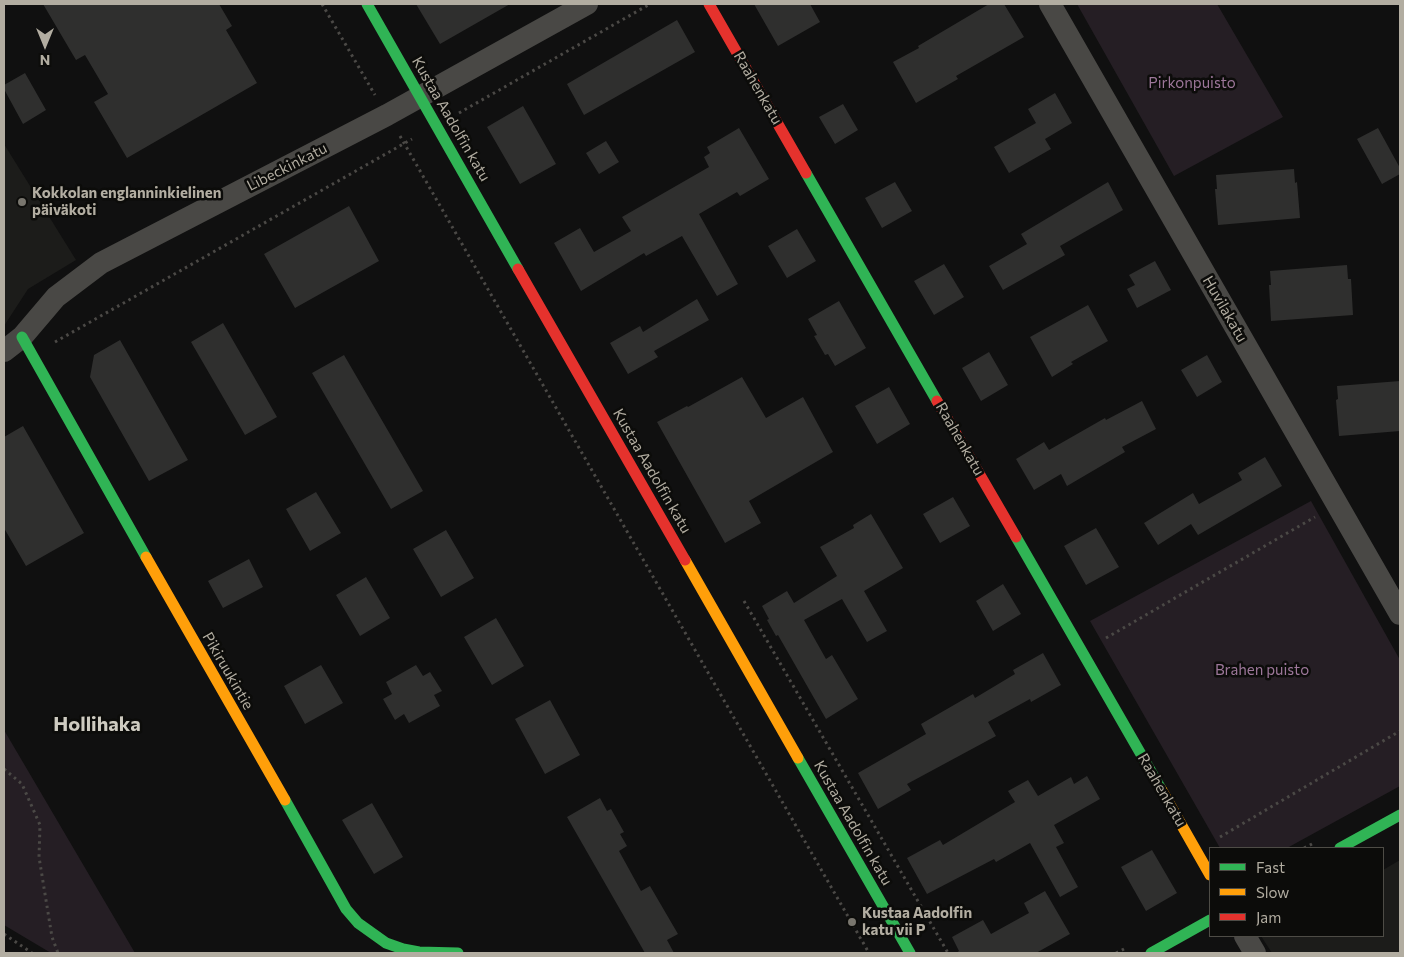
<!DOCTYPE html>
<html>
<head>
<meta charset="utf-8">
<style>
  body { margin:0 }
  #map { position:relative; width:1404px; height:957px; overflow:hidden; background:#101010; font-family:Commissioner,sans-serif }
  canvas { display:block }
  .frame { position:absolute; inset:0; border:5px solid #b2ada1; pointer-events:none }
  .legend { position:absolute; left:1209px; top:847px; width:175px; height:90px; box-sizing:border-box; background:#0c0c0a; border:1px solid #4e4c46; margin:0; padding:6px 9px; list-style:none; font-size:15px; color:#b2ada1 }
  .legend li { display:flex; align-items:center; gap:10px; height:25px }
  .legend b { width:25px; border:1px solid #4e4c46 }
  .north { position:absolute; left:20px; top:20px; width:50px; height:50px; -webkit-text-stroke:4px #0c0c0a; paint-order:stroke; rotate:180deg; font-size:14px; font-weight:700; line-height:20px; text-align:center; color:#b2ada1 }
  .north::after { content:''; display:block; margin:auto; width:18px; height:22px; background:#b2ada1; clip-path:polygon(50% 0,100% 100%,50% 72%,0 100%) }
</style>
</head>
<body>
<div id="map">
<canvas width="1404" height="957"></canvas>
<div class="frame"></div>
<ul class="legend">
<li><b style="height:6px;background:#30b455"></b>Fast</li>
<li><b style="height:6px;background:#ff9f0a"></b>Slow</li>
<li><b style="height:6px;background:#e5322d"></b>Jam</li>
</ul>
<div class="north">N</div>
</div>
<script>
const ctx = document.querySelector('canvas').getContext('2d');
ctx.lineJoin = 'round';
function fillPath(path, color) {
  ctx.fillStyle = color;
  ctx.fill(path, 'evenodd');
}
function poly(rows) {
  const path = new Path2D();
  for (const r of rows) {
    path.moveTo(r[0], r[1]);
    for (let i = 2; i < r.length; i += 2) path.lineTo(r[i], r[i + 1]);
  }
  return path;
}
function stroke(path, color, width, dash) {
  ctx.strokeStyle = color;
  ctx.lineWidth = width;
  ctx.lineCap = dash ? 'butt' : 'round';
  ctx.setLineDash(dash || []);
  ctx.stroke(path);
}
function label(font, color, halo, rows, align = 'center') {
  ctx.font = font + ' Commissioner,sans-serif';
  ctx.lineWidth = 5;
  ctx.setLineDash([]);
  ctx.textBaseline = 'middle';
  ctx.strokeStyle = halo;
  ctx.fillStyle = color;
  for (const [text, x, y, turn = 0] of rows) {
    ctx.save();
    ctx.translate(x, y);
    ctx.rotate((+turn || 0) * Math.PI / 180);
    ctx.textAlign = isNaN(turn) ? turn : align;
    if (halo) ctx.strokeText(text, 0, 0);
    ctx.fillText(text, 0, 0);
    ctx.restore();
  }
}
fillPath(poly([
  [4,144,76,260,28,289,4,326],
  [1400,860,1400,953,1272,953,1261,936,1383,936,1383,870]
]), '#1c1c1a');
fillPath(poly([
  [1077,4,1217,4,1283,117,1174,176],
  [1311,501,1400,660,1400,786,1287,848,1220,848,1090,621],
  [4,730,135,953,51,953,4,925]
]), '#251e24');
fillPath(poly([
  [43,4,219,4,232,26,226,30,257,83,127,158,94,102,108,94,85,55,76,60],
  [416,4,510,4,440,44],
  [754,4,810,4,820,22,778,46],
  [989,4,1004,4,1024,37,956,76,958,79,916,103,893,62,919,48,918,46],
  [677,20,695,52,584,115,567,84],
  [25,73,46,110,23,124,4,89,4,85],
  [1055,93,1072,123,1045,139,1051,149,1009,173,994,147,1036,123,1028,109],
  [843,104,858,130,835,144,819,117],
  [523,106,556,164,520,184,487,127],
  [739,128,769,179,740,196,737,192,699,214,738,284,717,296,682,236,646,256,644,253,581,291,554,243,580,228,594,252,631,231,622,217,709,167,704,157,710,153,707,147],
  [1378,128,1400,168,1400,174,1382,184,1357,139],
  [606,141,619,162,599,174,586,153],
  [1294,169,1295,183,1297,182,1300,218,1218,225,1215,189,1217,189,1216,175],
  [895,182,912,211,882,228,865,198],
  [1108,182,1123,210,1060,246,1065,255,1003,290,989,266,1027,244,1021,234],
  [349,206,379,261,295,308,264,254],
  [797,229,816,261,787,278,768,246],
  [1155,261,1171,290,1137,308,1127,289,1135,285,1129,275],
  [944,264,964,297,934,315,914,281],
  [1347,265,1348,279,1351,279,1353,315,1271,321,1269,285,1271,285,1270,271],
  [697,299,709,320,654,351,658,357,628,374,610,343,640,326,643,332],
  [839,301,866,348,835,366,828,354,825,355,814,336,817,335,808,319],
  [1088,305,1108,341,1071,362,1073,364,1052,377,1030,337],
  [223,323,277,417,245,435,191,342],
  [120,340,188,460,149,481,90,377,94,355],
  [989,352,1008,385,981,401,962,368],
  [344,355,423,491,391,509,312,373],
  [1207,355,1222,382,1197,397,1181,370],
  [742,377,766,418,803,397,833,452,749,501,761,523,725,543,657,422,687,406,688,407],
  [1400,381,1400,431,1339,436,1336,400,1338,399,1337,386],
  [889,387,910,424,877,444,855,406],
  [1142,401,1156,429,1122,447,1125,452,1067,486,1061,474,1034,490,1016,459,1044,442,1049,450,1105,418,1106,420],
  [23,426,84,533,26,566,4,528,4,437],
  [1265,457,1282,486,1198,535,1191,524,1158,545,1144,523,1193,493,1199,504,1242,480,1238,473],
  [316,492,341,533,310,551,286,509],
  [953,497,970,526,940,543,923,514],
  [871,514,903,568,864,591,887,631,867,642,842,599,804,620,826,659,832,655,858,699,826,719,778,635,776,636,767,620,769,619,762,606,787,591,794,603,837,576,820,547,854,528,853,525],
  [1096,528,1119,567,1086,585,1064,546],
  [446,530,474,578,441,597,413,549],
  [249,559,263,587,223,608,208,581],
  [366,577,390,618,360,636,336,595],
  [1003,584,1021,614,993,631,976,601],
  [496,618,524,666,492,685,464,637],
  [1043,653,1061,685,1031,702,1030,699,988,722,996,736,907,784,911,790,878,809,858,773,926,734,921,724,973,694,975,698,1015,674,1013,670],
  [321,665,343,703,305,724,284,686],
  [416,665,423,676,430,672,442,691,434,695,440,706,409,723,404,714,395,720,383,699,392,694,386,682],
  [550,700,580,755,545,774,515,719],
  [1087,776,1100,799,1054,825,1064,843,1056,847,1078,887,1060,897,1030,843,996,862,994,859,927,894,907,858,940,840,943,845,1015,802,1008,791,1028,780,1038,796,1071,777,1074,784],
  [600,798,607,811,611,809,624,832,620,834,627,846,619,851,641,891,650,886,678,934,667,940,674,953,645,953,567,817],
  [372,803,403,857,374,874,342,820],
  [1152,850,1177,893,1146,911,1121,867],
  [1045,891,1070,934,1036,953,956,953,959,951,952,937,983,920,991,934,1029,913,1024,903]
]), '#2f2f2e');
stroke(poly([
  [322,4,375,95],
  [459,113,650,4],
  [400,136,869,953],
  [55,342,412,139],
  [744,601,948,953],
  [1106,638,1315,517],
  [4,769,22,784,40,825,39,857,52,937,58,953],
  [1220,837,1400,731],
  [1304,848,1312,844],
  [4,934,32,953],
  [1116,953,1124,949]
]), '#4b4946', 3, [2.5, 4]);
stroke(poly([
  [1050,4,1400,614],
  [4,351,22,337,56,297,101,263,387,115,587,4],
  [1245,936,1255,953]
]), '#494845', 22);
stroke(poly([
  [367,4,518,269],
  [806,173,937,401],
  [22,337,146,557],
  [1016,537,1161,789],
  [798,758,910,953],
  [285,800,346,909,358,923,386,943,403,949,419,952,458,953],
  [1340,848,1400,815],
  [1151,953,1210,920]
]), '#30b455', 11);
stroke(poly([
  [146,557,285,800],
  [685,560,798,758],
  [1161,789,1210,875]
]), '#ff9f0a', 11);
stroke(poly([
  [709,4,806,173],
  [518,269,685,560],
  [937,401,1016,537]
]), '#e5322d', 11);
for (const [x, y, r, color] of [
  [22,202,5,"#79766e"],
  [852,922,5,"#79766e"]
]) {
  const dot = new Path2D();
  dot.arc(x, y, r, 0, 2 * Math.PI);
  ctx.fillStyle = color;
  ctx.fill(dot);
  stroke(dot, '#0c0c0a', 2);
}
label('15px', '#9d779a', '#0c0c0a', [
  ["Pirkonpuisto",1192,83],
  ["Brahen puisto",1262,670]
]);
label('15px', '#b2ada1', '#0c0c0a', [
  ["Raahenkatu",758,88,60],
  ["Kustaa Aadolfin katu",451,119,60],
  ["Libeckinkatu",287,167,-27],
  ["Huvilakatu",1225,309,60],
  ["Raahenkatu",960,439,60],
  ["Kustaa Aadolfin katu",652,471,60],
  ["Pikiruukintie",228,671,60],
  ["Raahenkatu",1162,790,60],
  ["Kustaa Aadolfin katu",853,823,60]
]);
label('bold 15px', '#b2ada1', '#0c0c0a', [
  ["Kokkolan englanninkielinen",32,193],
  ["päiväkoti",32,210],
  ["Kustaa Aadolfin",862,913],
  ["katu vii P",862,930]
], 'left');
label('bold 20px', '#cecbc1', '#0c0c0a', [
  ["Hollihaka",97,724]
]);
</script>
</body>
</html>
